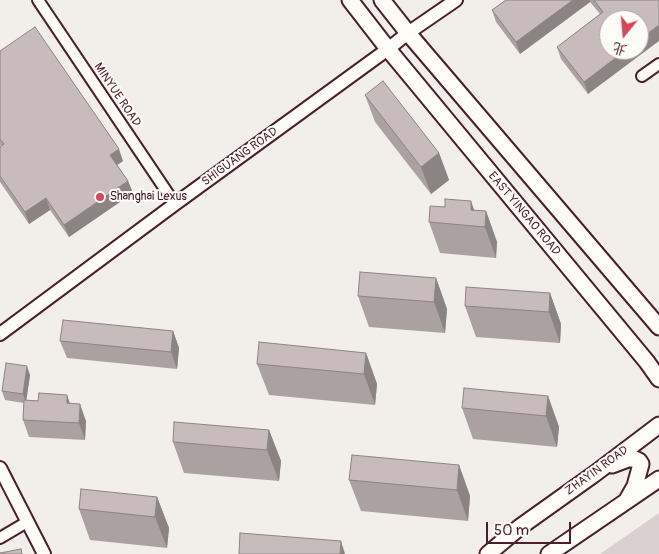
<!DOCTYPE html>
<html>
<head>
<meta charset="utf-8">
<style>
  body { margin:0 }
  #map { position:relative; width:659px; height:554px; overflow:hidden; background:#f2efeb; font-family:Pangolin,"LXGW WenKai TC",sans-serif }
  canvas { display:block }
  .north { position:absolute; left:599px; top:10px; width:50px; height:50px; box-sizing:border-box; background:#fdfcf7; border:1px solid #b5a4a5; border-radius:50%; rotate:197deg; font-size:14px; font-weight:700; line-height:20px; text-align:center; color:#4a1f2b }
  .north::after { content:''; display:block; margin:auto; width:18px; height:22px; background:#d1495b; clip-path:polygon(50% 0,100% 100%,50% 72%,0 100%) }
  .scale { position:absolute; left:486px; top:522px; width:85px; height:22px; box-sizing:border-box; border:2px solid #4a1f2b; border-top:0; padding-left:6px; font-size:15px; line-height:18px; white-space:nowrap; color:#4a1f2b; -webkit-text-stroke:4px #fdfcf7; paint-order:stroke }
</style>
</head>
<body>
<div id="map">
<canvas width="659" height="554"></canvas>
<div class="north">北</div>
<div class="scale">50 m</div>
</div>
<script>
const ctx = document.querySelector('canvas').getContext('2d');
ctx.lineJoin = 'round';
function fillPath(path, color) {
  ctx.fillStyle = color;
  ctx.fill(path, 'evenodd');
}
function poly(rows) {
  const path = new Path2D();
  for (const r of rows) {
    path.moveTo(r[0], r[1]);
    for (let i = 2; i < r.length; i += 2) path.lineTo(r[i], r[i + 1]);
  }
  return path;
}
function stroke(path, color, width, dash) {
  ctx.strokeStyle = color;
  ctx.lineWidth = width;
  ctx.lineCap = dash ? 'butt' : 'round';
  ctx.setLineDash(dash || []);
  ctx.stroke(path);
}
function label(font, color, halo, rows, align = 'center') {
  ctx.font = font + ' Pangolin,sans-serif';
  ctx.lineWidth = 4;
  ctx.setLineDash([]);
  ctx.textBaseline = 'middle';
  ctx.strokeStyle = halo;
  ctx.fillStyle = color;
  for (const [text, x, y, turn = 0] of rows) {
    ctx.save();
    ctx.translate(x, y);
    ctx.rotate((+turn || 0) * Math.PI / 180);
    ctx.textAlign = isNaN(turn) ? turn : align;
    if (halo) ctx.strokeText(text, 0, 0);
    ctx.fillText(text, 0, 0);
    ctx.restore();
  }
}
fillPath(poly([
  [659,513,659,554,600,554]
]), '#d9d0cf');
const minor = poly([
  [38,0,175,204],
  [642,76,659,64],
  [0,538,27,522]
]);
const tertiary = poly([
  [0,334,175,204,388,49,408,33,456,0],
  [0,468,44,554]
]);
const primary = poly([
  [350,0,388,49,647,362,659,379],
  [382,0,408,33,659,327],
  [612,465,628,459,635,459,639,461,641,464,635,486,627,500],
  [488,554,520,527,593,475,659,425],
  [549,554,659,479]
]);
stroke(minor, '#4a1f2b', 14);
stroke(tertiary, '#4a1f2b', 16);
stroke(primary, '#4a1f2b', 19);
stroke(minor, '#fdfcf7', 10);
stroke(tertiary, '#fdfcf7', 12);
stroke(primary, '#fdfcf7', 15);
fillPath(poly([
  [506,0,659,0,588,94,561,59,557,47,600,14,590,2,520,54,496,22,492,10],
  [0,51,123,161,117,165,128,181,133,193,69,237,50,210,29,224,0,182,0,147,1,146,0,145],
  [365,95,439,153,449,180,431,194,375,122],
  [474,210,486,211,497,242,496,258,440,253,429,222],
  [436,278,447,309,445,333,369,327,358,296],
  [550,293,561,324,560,343,476,337,465,306],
  [173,331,179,348,177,369,67,358,60,341],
  [366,353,377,384,375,405,269,395,257,364],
  [30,375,26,400,70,403,86,421,85,440,29,437,23,420,24,403,5,400,2,391],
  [548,396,559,427,557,447,473,439,462,408],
  [269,430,281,461,279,481,184,473,173,442],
  [459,465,470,496,468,521,361,511,349,480],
  [157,497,169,528,167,548,90,540,79,509]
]), '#aca1a1');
fillPath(poly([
  [573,0,590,0,590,2,520,54,516,42],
  [659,25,659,41,588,94,584,82,626,50,639,50,639,40],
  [119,149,123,161,114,167,110,155],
  [439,153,449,180,431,194,421,167],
  [128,181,133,193,69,237,64,225],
  [46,198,50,210,29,224,25,212],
  [471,201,480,226,471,210],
  [486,211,497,242,496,258,485,227],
  [436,278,447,309,445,333,434,302],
  [550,293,561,324,560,343,549,312],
  [173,331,179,348,177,369,171,352],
  [366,353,377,384,375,405,364,374],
  [27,366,30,375,26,403,23,394],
  [67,395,73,412,67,403],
  [548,396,559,427,557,447,546,416],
  [80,404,86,421,85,440,79,423],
  [269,430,281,461,279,481,267,450],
  [459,465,470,496,468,521,457,490],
  [157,497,169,528,167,548,155,517],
  [341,541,345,554,340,554]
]), '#8c8383');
const building = poly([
  [506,0,573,0,516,42,492,10,506,0],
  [594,0,659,0,659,25,639,40,639,20,609,20,609,50,626,50,584,82,557,47,603,12,594,0],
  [35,27,119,149,110,155,128,181,64,225,46,198,25,212,0,176,0,147,4,144,0,139,0,51,35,27],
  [383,81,439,153,421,167,365,95,383,81],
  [445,199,471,201,471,210,486,211,485,227,429,222,430,206,445,207,445,199],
  [360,272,436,278,434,302,358,296,360,272],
  [466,287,550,293,549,312,465,306,466,287],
  [63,320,173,331,171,352,60,341,63,320],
  [259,342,366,353,364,374,257,364,259,342],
  [6,363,27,366,23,394,2,391,6,363],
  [464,388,548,396,546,416,462,408,464,388],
  [39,393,67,395,67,403,80,404,79,423,23,420,24,400,38,401,39,393],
  [174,422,269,430,267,450,173,442,174,422],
  [352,455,459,465,457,490,349,480,352,455],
  [81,489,157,497,155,517,79,509,81,489],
  [240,533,341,541,340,554,239,554,240,533],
  [21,549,22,554,0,554,0,553,21,549]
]);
fillPath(building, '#c8bbbb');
stroke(building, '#8c8383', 1);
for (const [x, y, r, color] of [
  [100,197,5,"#d1495b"]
]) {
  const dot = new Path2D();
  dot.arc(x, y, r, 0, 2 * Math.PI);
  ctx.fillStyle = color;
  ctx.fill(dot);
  stroke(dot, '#fdfcf7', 2);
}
label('12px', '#4a1f2b', '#fdfcf7', [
  ["MINYUE ROAD",117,95,56],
  ["SHIGUANG ROAD",240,157,-36],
  ["EAST YINGAO ROAD",524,214,50],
  ["ZHAYIN ROAD",597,471,-36]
]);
label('12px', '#4a1f2b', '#fdfcf7', [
  ["Shanghai Lexus",110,197]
], 'left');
</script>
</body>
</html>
